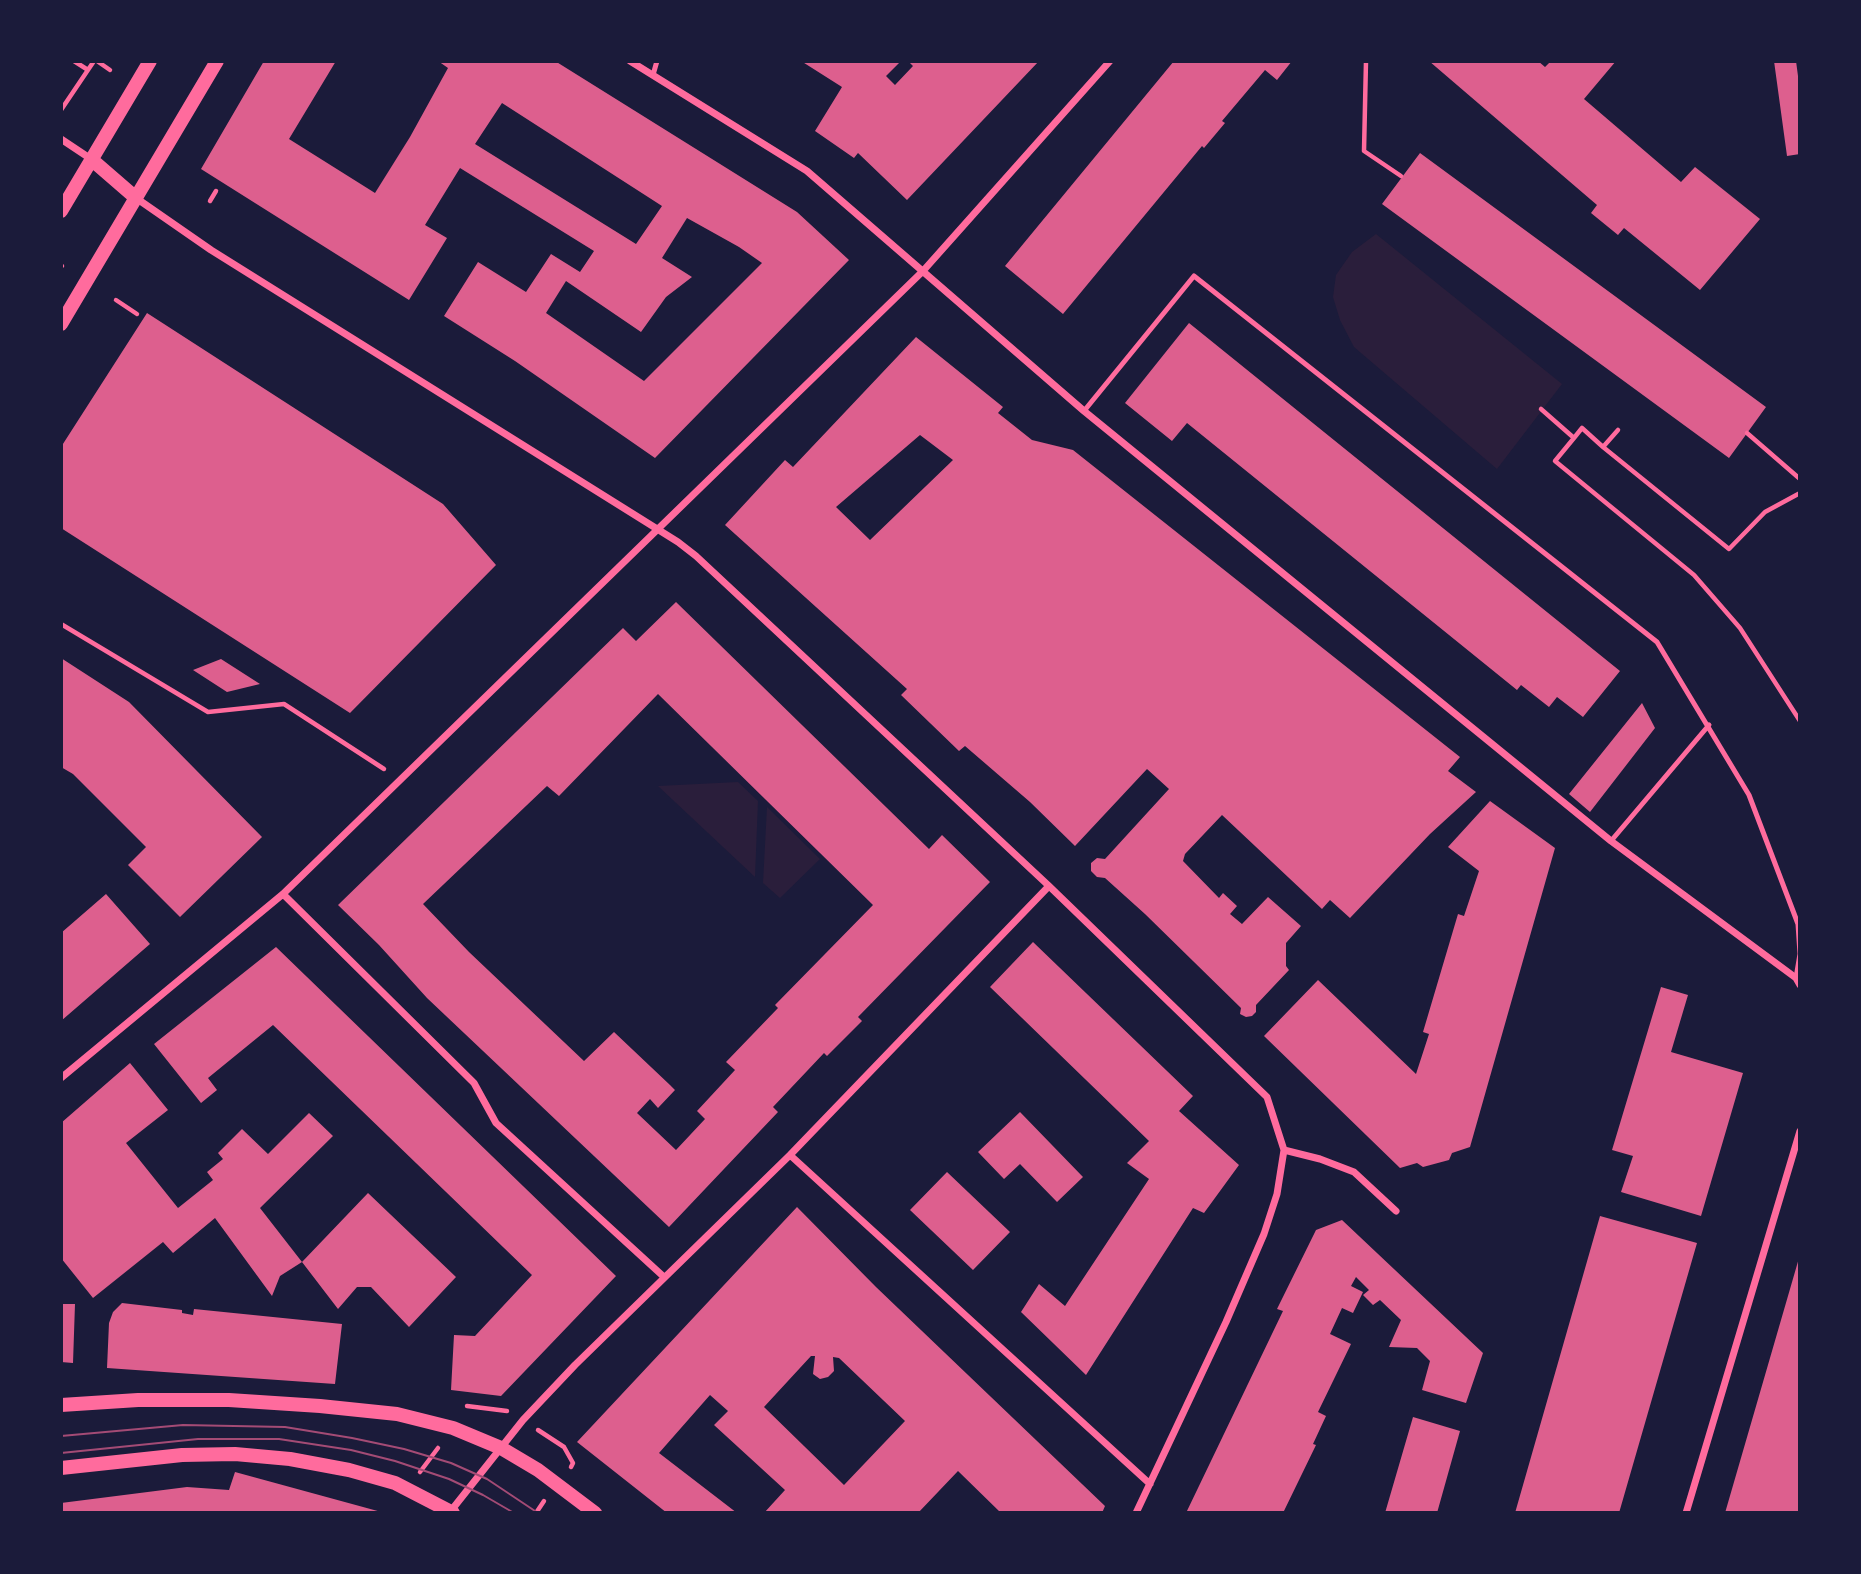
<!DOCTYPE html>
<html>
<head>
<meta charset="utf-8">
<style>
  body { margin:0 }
  #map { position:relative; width:1861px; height:1574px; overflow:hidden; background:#1b1b3a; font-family:Helvetica,sans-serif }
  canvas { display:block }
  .frame { position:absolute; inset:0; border:63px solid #1b1b3a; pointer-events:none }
</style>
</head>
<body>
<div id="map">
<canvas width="1861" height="1574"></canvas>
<div class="frame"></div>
</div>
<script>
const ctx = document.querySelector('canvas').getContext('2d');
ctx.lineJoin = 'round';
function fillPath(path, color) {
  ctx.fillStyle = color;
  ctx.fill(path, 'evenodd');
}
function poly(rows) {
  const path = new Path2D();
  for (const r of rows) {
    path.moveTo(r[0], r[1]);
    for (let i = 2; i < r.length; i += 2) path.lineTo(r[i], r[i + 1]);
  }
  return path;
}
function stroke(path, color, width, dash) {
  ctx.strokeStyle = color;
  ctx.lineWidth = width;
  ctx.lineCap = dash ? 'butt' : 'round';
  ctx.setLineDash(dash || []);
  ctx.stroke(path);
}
fillPath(poly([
  [1376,234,1562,384,1497,469,1354,347,1340,320,1333,297,1336,275,1352,252],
  [738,782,758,801,755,877,658,786],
  [767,807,820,859,780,898,763,883]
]), '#2a1e3b');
fillPath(poly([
  [264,61,336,61,289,139,375,193,410,137,448,68,438,61,555,61,797,212,849,260,655,458,515,361,444,316,478,262,526,292,551,254,580,272,594,251,460,168,425,225,447,238,409,300,201,169],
  [502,103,662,206,636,244,475,144],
  [687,218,739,247,762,263,644,381,546,313,566,281,641,332,666,297,692,277,662,258],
  [801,61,901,61,886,76,895,85,913,66,908,61,1039,61,907,200,858,153,854,158,815,131,842,87],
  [1174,61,1292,61,1277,80,1265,70,1222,121,1225,123,1204,148,1202,146,1063,314,1005,266],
  [1429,61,1538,61,1545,67,1551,61,1616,61,1584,99,1681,182,1695,167,1760,219,1700,290,1624,228,1618,235,1591,213,1597,205],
  [1774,61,1796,61,1800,91,1800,154,1787,156],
  [1420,153,1766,407,1729,458,1382,204],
  [147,313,443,504,496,565,350,713,61,528,61,447],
  [1189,323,1620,671,1583,717,1557,697,1549,707,1521,685,1517,690,1187,423,1172,441,1125,403],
  [916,337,1003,407,998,413,1032,440,1073,450,1460,757,1448,771,1476,792,1430,834,1350,918,1330,900,1322,909,1222,815,1185,854,1183,861,1219,898,1223,893,1237,906,1230,914,1242,924,1268,897,1301,926,1286,943,1286,966,1289,970,1256,1005,1256,1012,1252,1016,1246,1017,1240,1014,1241,1008,1145,914,1105,878,1097,877,1091,871,1091,863,1097,858,1105,859,1169,789,1147,769,1075,846,1030,802,965,746,959,751,901,695,907,689,725,525,785,460,793,467],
  [920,435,953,460,870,540,836,507],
  [676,602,929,849,942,835,990,882,858,1017,862,1021,827,1056,824,1053,773,1107,778,1112,669,1227,427,998,379,945,338,905,623,628,636,641],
  [658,694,873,905,775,1005,778,1008,726,1062,735,1070,697,1111,705,1119,676,1150,637,1113,650,1099,658,1108,675,1090,670,1085,614,1032,584,1061,469,952,423,904,547,786,559,796],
  [61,658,129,702,262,837,180,917,128,865,146,847,73,774,61,767],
  [221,659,260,684,227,692,193,670],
  [1642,703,1655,728,1590,812,1569,794],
  [1490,801,1555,848,1470,1147,1452,1153,1449,1160,1423,1167,1417,1163,1400,1168,1264,1036,1318,980,1416,1074,1429,1034,1423,1032,1458,914,1464,916,1479,871,1448,847],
  [106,894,150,944,61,1021,61,933],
  [1033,942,1193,1096,1179,1111,1239,1165,1204,1213,1193,1208,1086,1375,1021,1312,1039,1284,1065,1306,1149,1179,1127,1163,1149,1141,990,987],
  [276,947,616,1276,501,1396,451,1390,454,1335,475,1336,532,1275,273,1025,208,1078,217,1090,201,1103,154,1044],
  [1661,987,1688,995,1671,1052,1743,1073,1701,1216,1621,1192,1633,1156,1612,1150],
  [130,1063,168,1110,126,1143,178,1208,213,1180,207,1172,223,1159,218,1153,242,1129,268,1154,309,1113,333,1136,260,1208,302,1262,280,1276,272,1296,215,1218,173,1253,163,1242,93,1298,61,1258,61,1123],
  [1020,1112,1083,1177,1057,1202,1020,1164,1004,1179,978,1152],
  [947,1172,1010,1232,973,1270,910,1210],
  [368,1193,456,1277,409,1327,371,1287,357,1287,338,1309,302,1262],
  [797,1207,876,1287,1105,1506,1102,1513,1001,1513,958,1471,918,1513,764,1513,785,1490,714,1425,728,1411,710,1395,659,1453,737,1513,667,1513,577,1442],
  [811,1356,815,1356,813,1374,820,1379,828,1377,834,1371,833,1357,839,1358,905,1421,844,1485,764,1407],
  [1600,1216,1697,1243,1619,1513,1515,1513],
  [1342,1220,1483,1353,1466,1403,1422,1390,1430,1361,1417,1348,1389,1347,1401,1320,1380,1300,1373,1305,1363,1295,1369,1290,1356,1277,1351,1286,1363,1292,1353,1313,1342,1308,1330,1334,1351,1344,1318,1412,1326,1416,1313,1444,1316,1445,1283,1513,1186,1513,1283,1311,1277,1309,1316,1230],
  [1799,1258,1800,1513,1725,1513],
  [122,1303,182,1310,182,1313,193,1315,194,1309,342,1324,335,1384,107,1368,109,1323,113,1312],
  [61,1304,75,1304,73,1363,61,1362],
  [1413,1417,1460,1431,1437,1513,1385,1513],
  [235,1472,385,1513,61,1513,61,1503,187,1487,229,1490]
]), '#dd5f8e');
stroke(poly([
  [74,61,88,70],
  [97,61,110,70],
  [1366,61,1364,151,1401,176],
  [61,110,94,61],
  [210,201,216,191],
  [61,265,62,266],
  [116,300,137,314],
  [1541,409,1574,438,1582,428,1603,447],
  [1618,430,1603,447,1729,549,1765,512,1800,493],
  [1747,433,1800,479],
  [1574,438,1555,461,1694,575,1740,628,1800,721],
  [61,624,208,712,284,704,384,769],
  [467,1406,507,1411],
  [538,1430,564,1447,573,1463,571,1467],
  [420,1472,438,1448],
  [536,1513,544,1501]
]), '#ff6b9d', 4.5);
stroke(poly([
  [653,75,657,61],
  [1084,411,1194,276,1657,642,1749,795,1798,924,1800,954,1796,978],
  [1611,841,1709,725]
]), '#ff6b9d', 5);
stroke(poly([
  [630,61,807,171,1084,411,1611,841,1796,978,1800,985],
  [61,139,91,159],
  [136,198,211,250,678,542,696,556,1049,886,1267,1097,1284,1150,1277,1194,1264,1234,1226,1322,1136,1513],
  [283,894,474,1083,496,1123,664,1277],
  [61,1078,283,894,923,271,1110,61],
  [1284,1150,1320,1159,1354,1172,1396,1211],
  [790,1155,1150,1484],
  [450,1512,523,1420,575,1365,790,1155,1049,886],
  [1686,1513,1800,1131]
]), '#ff6b9d', 7);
stroke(poly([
  [91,159,136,198],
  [61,211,150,61],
  [61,324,217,61],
  [61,1405,138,1400,229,1400,320,1406,397,1414,453,1428,501,1448,538,1470,595,1513],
  [61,1468,182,1455,235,1454,290,1459,349,1470,395,1483,453,1513]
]), '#ff6b9d', 14);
stroke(poly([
  [61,1436,183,1425,285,1427,352,1438,404,1449,451,1463,487,1479,538,1513],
  [61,1453,198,1439,279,1439,351,1450,395,1461,449,1479,483,1495,514,1513]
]), '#a44b75', 2);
</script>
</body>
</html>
